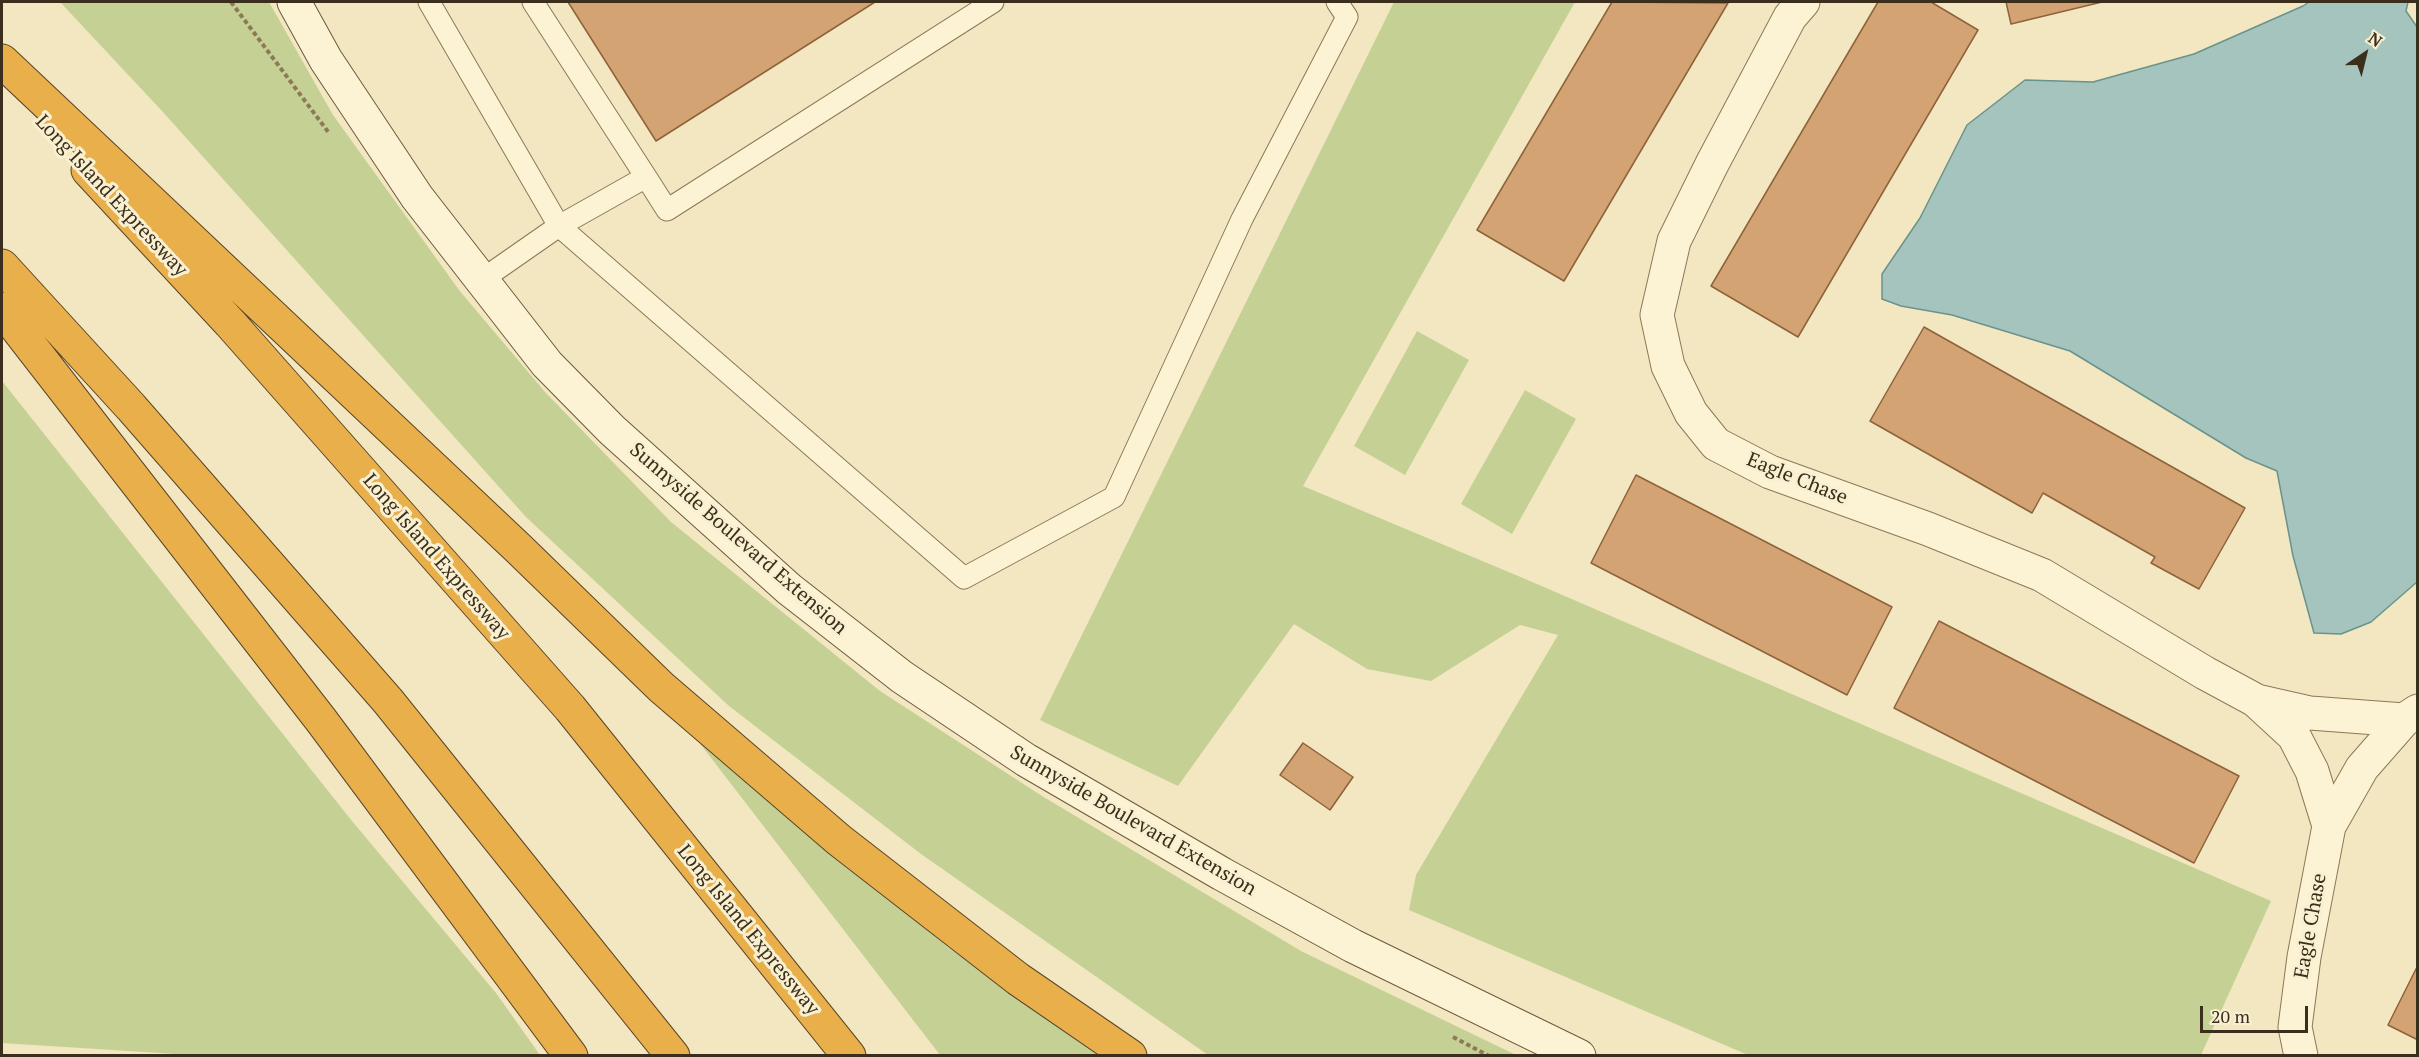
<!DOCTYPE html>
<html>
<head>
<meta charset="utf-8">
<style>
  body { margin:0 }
  #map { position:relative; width:2419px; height:1057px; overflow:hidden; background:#f2e7c1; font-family:"PT Serif",serif }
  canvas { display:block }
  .frame { position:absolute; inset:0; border:3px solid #3b2e1c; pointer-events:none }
  .north { position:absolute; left:2335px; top:24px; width:60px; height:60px; -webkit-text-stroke:4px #f8f0d1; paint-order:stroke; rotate:35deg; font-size:16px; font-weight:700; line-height:24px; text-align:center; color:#3b2e1c }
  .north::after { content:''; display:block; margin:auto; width:21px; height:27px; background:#3b2e1c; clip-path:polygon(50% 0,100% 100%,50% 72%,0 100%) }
  .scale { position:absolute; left:2200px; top:1006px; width:108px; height:27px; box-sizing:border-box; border:3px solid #3b2e1c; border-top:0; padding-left:8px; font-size:18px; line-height:21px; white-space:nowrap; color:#3b2e1c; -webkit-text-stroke:4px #f8f0d1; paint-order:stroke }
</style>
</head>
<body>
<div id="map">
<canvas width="2419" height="1057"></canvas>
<div class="frame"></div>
<div class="north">N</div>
<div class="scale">20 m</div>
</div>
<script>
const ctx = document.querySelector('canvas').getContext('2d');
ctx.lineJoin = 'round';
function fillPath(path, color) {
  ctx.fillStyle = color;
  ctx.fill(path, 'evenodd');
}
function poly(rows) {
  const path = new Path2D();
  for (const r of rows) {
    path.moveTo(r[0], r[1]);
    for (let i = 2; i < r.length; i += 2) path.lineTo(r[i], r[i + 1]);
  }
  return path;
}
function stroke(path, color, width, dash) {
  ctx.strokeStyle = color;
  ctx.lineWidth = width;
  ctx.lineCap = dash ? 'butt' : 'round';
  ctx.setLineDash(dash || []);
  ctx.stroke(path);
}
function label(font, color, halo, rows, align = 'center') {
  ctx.font = font + ' "PT Serif",serif';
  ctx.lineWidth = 6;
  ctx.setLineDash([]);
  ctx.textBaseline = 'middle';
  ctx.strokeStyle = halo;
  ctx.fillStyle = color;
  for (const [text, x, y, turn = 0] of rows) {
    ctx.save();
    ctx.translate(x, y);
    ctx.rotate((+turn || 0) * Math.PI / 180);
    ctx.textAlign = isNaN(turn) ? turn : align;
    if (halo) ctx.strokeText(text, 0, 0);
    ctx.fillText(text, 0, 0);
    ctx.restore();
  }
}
fillPath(poly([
  [60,2,269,2,333,115,459,290,545,392,671,522,880,691,1042,796,1301,951,1516,1055,1208,1055,921,854,729,706,526,517,162,111],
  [1394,2,1575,2,1303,486,1523,578,2271,901,2201,1055,1748,1055,1409,910,1416,875,1558,635,1520,625,1431,681,1367,669,1294,624,1178,786,1040,720],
  [1417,331,1469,360,1405,475,1354,446],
  [2,381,352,821,496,993,540,1055,207,1056,2,1043],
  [1525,390,1576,419,1512,534,1461,504],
  [691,732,949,948,1108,1055,940,1055]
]), '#c5d194');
const water = poly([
  [2309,2,2408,2,2406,11,2417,27,2417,582,2371,622,2341,634,2314,633,2293,556,2277,471,2246,458,2070,351,1952,315,1901,306,1882,299,1882,274,1920,218,1967,125,2025,80,2093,82,2194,54,2303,6,2309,2]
]);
fillPath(water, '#a4c4bd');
stroke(water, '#6a938c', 1.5);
const building = poly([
  [568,2,875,2,656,141,568,2],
  [1612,2,1728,3,1564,281,1477,230,1612,2],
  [1878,2,1931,2,1978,30,1798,337,1711,286,1878,2],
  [2006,2,2102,2,2011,24,2006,2],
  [1924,327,2245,508,2199,589,2151,563,2155,557,2043,493,2032,513,1870,421,1924,327],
  [1636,475,1892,607,1847,695,1591,563,1636,475],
  [1939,621,2239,776,2194,863,1894,708,1939,621],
  [1303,743,1353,777,1330,810,1280,775,1303,743],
  [2418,965,2418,1040,2388,1025,2418,965]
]);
fillPath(building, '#d3a373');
stroke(building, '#8e623a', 1.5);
const service = poly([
  [429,2,559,226,964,578,1114,497,1242,219,1347,17,1337,2],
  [646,177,667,210,993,2],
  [480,281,559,226,646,177,533,2]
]);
const minor = poly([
  [1803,2,1790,17,1712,164,1674,241,1657,315,1668,366,1691,413,1716,444,1770,472,1928,529,2042,575,2205,673,2255,700,2294,736,2312,771,2329,826],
  [2257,701,2310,713,2404,720],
  [2301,1056,2295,1027,2304,957,2329,826,2362,768,2404,720,2418,711]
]);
const secondary = poly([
  [294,2,326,60,417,197,547,364,612,430,789,589,902,677,1026,760,1222,874,1353,946,1579,1056]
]);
const motorway = poly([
  [2,61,519,549,661,687,839,840,1018,979,1130,1056],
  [88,170,230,323,570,708,849,1056],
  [2,266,131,407,388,701,673,1056],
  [2,309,321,720,571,1056]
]);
stroke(service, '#8d7857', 23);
stroke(minor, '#8d7857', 35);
stroke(secondary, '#6e583a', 35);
stroke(motorway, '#5a452b', 35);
stroke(poly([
  [231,2,329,133],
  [1453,1037,1489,1056]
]), '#8d7857', 4, [4.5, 3]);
stroke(service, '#fcf3d5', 21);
stroke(minor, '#fcf3d5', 33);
stroke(secondary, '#fcf3d5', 33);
stroke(motorway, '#e8af4a', 33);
label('20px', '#3b2e1c', '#f8f0d1', [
  ["Long Island Expressway",111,196,47],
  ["Eagle Chase",1797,479,22],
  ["Sunnyside Boulevard Extension",738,539,41],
  ["Long Island Expressway",436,557,49],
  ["Sunnyside Boulevard Extension",1133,821,30],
  ["Eagle Chase",2311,926,-80],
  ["Long Island Expressway",748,930,51]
]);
</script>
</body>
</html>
